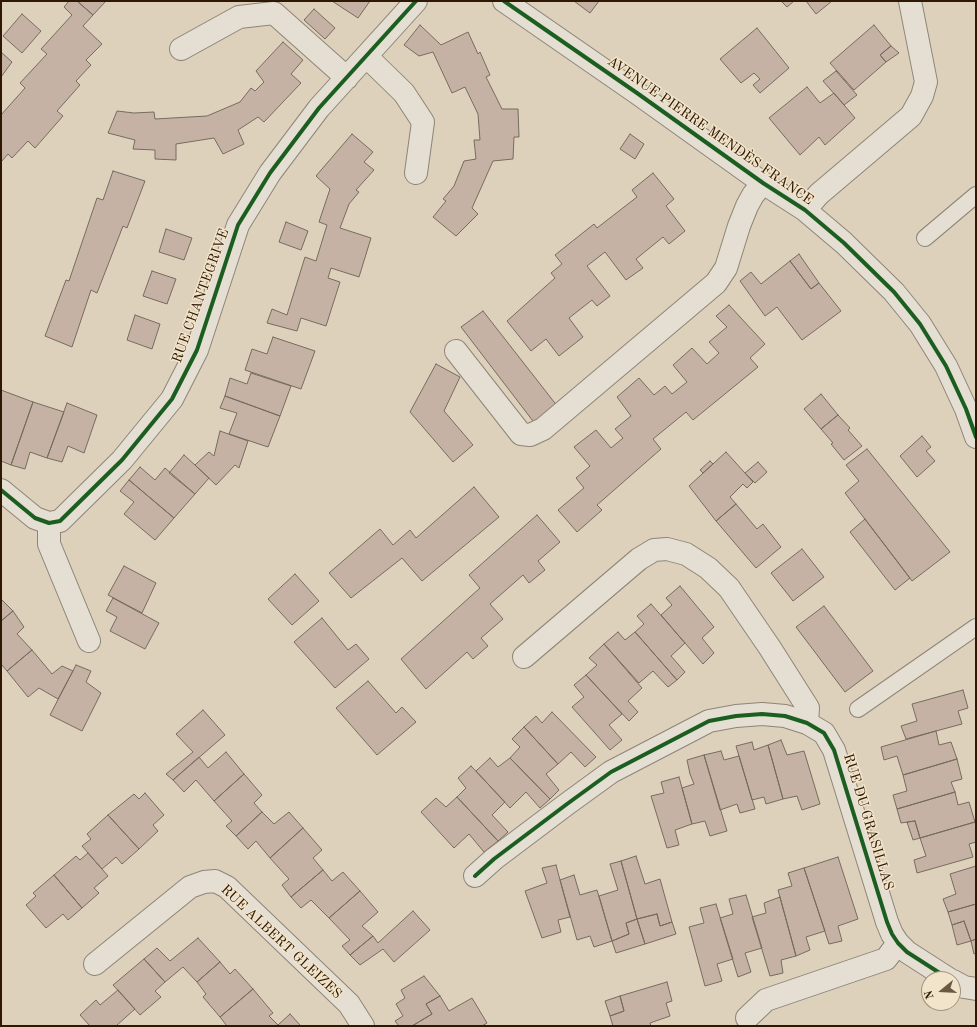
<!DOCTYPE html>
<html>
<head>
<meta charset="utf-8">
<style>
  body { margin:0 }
  #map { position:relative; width:977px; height:1027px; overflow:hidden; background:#ddd1bc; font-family:"Old Standard TT",serif }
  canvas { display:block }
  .frame { position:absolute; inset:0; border:2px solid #2e1804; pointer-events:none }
  .north { position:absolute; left:921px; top:971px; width:40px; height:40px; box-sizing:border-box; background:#f2e4ca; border:1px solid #a4927b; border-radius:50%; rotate:252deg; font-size:11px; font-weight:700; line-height:16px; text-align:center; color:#2e1804 }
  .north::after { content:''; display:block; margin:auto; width:14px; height:18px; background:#6b5944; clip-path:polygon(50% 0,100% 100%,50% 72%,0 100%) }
</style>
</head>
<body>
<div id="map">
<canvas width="977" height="1027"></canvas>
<div class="frame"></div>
<div class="north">N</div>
</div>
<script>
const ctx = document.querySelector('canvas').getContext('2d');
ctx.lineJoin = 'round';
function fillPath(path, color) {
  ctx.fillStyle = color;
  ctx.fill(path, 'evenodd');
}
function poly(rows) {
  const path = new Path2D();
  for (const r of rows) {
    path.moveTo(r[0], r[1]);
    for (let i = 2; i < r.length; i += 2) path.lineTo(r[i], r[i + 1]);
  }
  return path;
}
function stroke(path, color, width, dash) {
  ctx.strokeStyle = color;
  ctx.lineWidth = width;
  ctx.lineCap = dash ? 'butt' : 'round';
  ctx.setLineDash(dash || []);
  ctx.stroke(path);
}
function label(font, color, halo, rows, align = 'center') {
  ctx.font = font + ' "Old Standard TT",serif';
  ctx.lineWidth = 3;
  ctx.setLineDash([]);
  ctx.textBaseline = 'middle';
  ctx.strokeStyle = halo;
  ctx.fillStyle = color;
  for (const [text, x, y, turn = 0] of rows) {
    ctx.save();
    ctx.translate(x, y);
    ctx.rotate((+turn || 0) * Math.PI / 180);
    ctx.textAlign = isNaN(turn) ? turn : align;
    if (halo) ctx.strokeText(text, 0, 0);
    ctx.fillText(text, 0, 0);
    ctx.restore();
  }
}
const building = poly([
  [69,1,77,1,93,15,83,26,102,44,86,60,91,65,76,81,80,85,57,111,63,116,35,148,28,141,12,158,8,154,1,162,1,115,25,88,20,83,47,54,41,49,72,15,64,7,69,1],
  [77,1,106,1,93,15,77,1],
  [332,1,370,1,358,18,332,1],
  [574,1,599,1,590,13,574,1],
  [781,1,794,1,787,7,781,1],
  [806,1,832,1,816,14,806,1],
  [314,9,335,28,325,39,304,20,314,9],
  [22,14,41,31,22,53,3,36,22,14],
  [420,25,441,45,468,32,478,54,480,52,490,75,486,77,502,109,518,109,519,137,514,137,513,159,493,161,472,208,478,214,456,236,433,217,446,201,443,199,454,186,464,161,476,159,474,140,480,140,478,114,465,87,452,93,433,52,419,56,404,45,420,25],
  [874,25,891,46,880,55,886,62,854,90,830,63,874,25],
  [757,28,789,68,760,93,753,85,760,79,754,73,741,83,720,59,757,28],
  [283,42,303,60,291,74,301,83,264,122,258,117,238,130,244,144,223,154,214,138,176,144,176,160,155,159,155,150,133,149,135,140,108,133,117,111,134,113,154,112,155,119,207,116,240,102,251,88,255,91,264,82,256,71,283,42],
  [891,46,899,53,886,62,880,55,891,46],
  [1,52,12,62,1,77,1,52],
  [836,71,857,95,844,105,823,81,836,71],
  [807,87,820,103,834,93,855,118,825,145,819,137,800,155,769,118,807,87],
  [352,134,373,152,364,162,374,170,356,190,359,192,349,204,340,228,371,238,359,277,331,268,328,278,340,282,326,326,301,318,297,331,267,323,272,309,287,315,305,257,316,261,327,225,319,222,330,189,316,176,352,134],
  [630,134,644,144,635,159,620,149,630,134],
  [113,171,145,181,127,228,123,226,97,293,91,290,72,347,45,336,66,280,69,281,97,198,103,200,113,171],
  [653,173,674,199,666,206,685,231,669,244,663,237,636,259,643,268,626,280,605,252,587,266,610,296,597,306,592,300,569,318,583,337,559,356,546,339,531,351,507,321,555,278,551,273,562,264,555,255,594,224,597,228,637,197,632,190,653,173],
  [286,222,308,231,301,250,279,242,286,222],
  [166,229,192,238,184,260,159,252,166,229],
  [799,254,819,283,811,289,790,261,799,254],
  [790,261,811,289,819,283,841,311,802,340,777,307,765,316,740,281,751,272,761,284,790,261],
  [152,271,176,279,167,304,143,296,152,271],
  [729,305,765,344,750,358,758,367,693,420,686,412,653,439,661,449,597,505,602,510,577,532,558,510,584,488,576,478,590,466,574,447,596,430,611,448,623,438,615,429,631,416,617,397,639,378,654,395,665,386,672,394,687,382,673,365,692,348,707,364,719,353,709,342,727,327,716,316,729,305],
  [483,311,558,407,536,425,461,327,483,311],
  [135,315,160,324,152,349,127,340,135,315],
  [273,337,315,351,301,389,245,370,252,349,267,354,273,337],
  [436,364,460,377,444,411,473,445,453,462,410,412,436,364],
  [251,373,291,386,280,416,225,396,230,378,247,384,251,373],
  [1,390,33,402,11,465,1,461,1,390],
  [821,394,838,415,821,429,804,409,821,394],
  [225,396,280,416,268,447,229,434,237,413,220,408,225,396],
  [33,402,64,412,47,458,30,452,25,469,11,465,33,402],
  [67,403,97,415,84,453,68,446,62,462,47,458,67,403],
  [838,415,850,428,848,430,862,446,844,460,831,444,833,443,821,429,838,415],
  [220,431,248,441,239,468,235,465,216,485,195,465,209,452,214,456,220,431],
  [922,436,931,447,926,451,935,461,917,477,900,456,922,436],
  [867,449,950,552,912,581,845,493,859,481,846,465,867,449],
  [726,452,753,482,747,488,743,484,730,497,736,504,716,521,689,486,726,452],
  [184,455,209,478,195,494,169,473,184,455],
  [710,461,713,464,703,473,700,470,710,461],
  [758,462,767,472,755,483,745,473,758,462],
  [140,467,155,480,165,468,195,494,174,518,129,480,140,467],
  [129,480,174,518,155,540,124,514,134,502,120,491,129,480],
  [474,487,499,517,422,581,402,558,351,598,329,573,380,529,393,545,410,530,416,538,474,487],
  [736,504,757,529,763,524,781,547,756,568,716,521,736,504],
  [537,515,560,542,538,561,545,570,529,583,523,575,490,604,503,619,481,638,488,646,473,659,467,652,426,689,401,659,480,588,469,575,537,515],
  [865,519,910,578,895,590,850,532,865,519],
  [802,549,824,577,793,601,771,573,802,549],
  [124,566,156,583,142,613,108,595,124,566],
  [295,574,319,601,292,625,268,599,295,574],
  [680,586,714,627,702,638,714,653,703,664,661,615,672,605,666,598,680,586],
  [113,598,159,623,145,649,110,631,117,617,106,611,113,598],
  [1,599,13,611,1,621,1,599],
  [651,604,685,643,671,656,685,672,677,680,635,632,644,624,637,616,651,604],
  [824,606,873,671,845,692,796,627,824,606],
  [13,611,24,627,17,634,32,650,7,671,1,664,1,621,13,611],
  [322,618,348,650,356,644,369,659,335,688,294,642,322,618],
  [618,632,625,640,635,632,677,680,668,687,653,671,639,683,604,644,618,632],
  [604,644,642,688,628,701,638,712,629,721,586,675,597,665,589,658,604,644],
  [32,650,52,674,62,666,73,671,58,699,39,688,28,697,7,671,32,650],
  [76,665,91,671,86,682,101,693,82,731,50,715,76,665],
  [586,675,622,714,609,725,622,740,610,750,572,707,584,697,574,685,586,675],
  [368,681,396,713,402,707,416,722,377,755,336,708,368,681],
  [963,690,968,708,958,711,962,724,906,739,901,726,917,721,912,704,963,690],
  [203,710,225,735,173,780,166,774,193,752,176,734,203,710],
  [552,712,596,757,585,767,571,752,558,764,524,727,536,716,542,723,552,712],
  [524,727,558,764,546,774,559,790,550,799,510,758,520,747,512,739,524,727],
  [936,731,939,745,951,742,957,759,903,775,897,756,884,760,881,747,936,731],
  [781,740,787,755,804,751,820,804,802,810,797,796,783,799,768,745,781,740],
  [752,742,754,750,768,745,783,799,766,804,764,797,752,800,736,746,752,742],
  [721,751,724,760,739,756,755,809,740,813,737,804,720,810,704,755,721,751],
  [226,752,244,774,214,801,196,780,184,792,173,780,199,757,208,768,226,752],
  [704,755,727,831,710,836,705,821,692,824,682,788,694,784,690,774,687,760,704,755],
  [490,758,498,767,510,758,550,799,540,808,526,792,510,808,476,771,490,758],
  [957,759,962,779,951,782,955,792,897,809,893,795,907,791,903,775,957,759],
  [471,766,505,802,492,815,508,832,498,841,457,797,466,788,458,778,471,766],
  [244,774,262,795,254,803,262,812,236,836,226,826,232,821,214,801,244,774],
  [679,777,692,824,675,830,679,845,667,848,651,796,664,793,661,782,679,777],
  [955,792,958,805,969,802,975,822,920,838,915,821,901,823,897,809,955,792],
  [145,793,164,815,153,825,158,831,139,849,108,815,134,794,139,799,145,793],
  [457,797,498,841,484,852,469,834,454,848,421,812,436,798,446,807,457,797],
  [262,812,274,824,289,812,303,828,270,858,256,841,248,849,236,836,262,812],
  [108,815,139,849,122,864,116,857,102,869,82,846,91,839,87,834,108,815],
  [915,821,920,838,913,840,907,822,915,821],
  [975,822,976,826,976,842,969,844,973,857,917,873,914,860,926,856,920,838,975,822],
  [303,828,322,850,313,858,323,870,291,897,282,885,289,879,270,858,303,828],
  [88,853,108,876,94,888,99,893,82,908,54,875,76,856,80,860,88,853],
  [636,856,645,884,660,879,672,922,660,926,657,914,637,919,621,861,636,856],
  [838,857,858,919,838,926,842,941,829,944,804,868,838,857],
  [621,861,637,919,626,923,629,934,612,941,599,896,618,890,610,864,621,861],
  [556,865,570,917,558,920,561,932,542,938,525,891,547,883,542,868,556,865],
  [976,866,976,904,948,912,943,899,956,894,950,874,976,866],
  [804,868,825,931,806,937,810,950,796,956,778,890,792,886,788,873,804,868],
  [323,870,332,881,343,872,360,891,329,918,311,900,301,908,291,897,323,870],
  [54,875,82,908,68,920,63,914,46,928,26,905,36,896,33,893,54,875],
  [574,875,580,895,597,890,612,941,594,947,590,936,577,940,560,880,574,875],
  [360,891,378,912,362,926,373,936,350,955,342,946,350,940,329,918,360,891],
  [746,895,762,948,745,953,751,972,738,977,720,918,733,914,729,899,746,895],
  [780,897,796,956,781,960,783,973,770,976,752,917,766,913,764,903,780,897],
  [716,904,733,959,717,964,722,981,705,986,689,927,704,923,700,908,716,904],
  [976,904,976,939,971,941,964,921,952,925,948,912,976,904],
  [413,911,430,930,394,962,383,949,360,965,350,955,373,936,378,943,413,911],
  [657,914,660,926,672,922,676,934,645,944,637,919,657,914],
  [637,919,645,944,616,953,612,941,629,934,626,923,637,919],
  [964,921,971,941,957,945,952,925,964,921],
  [198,938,220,962,197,982,183,967,165,982,144,959,157,948,170,961,198,938],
  [976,939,976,953,974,954,971,941,976,939],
  [144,959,165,982,155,991,161,997,140,1015,113,985,144,959],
  [220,962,230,974,235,969,253,989,220,1017,203,997,206,994,197,982,220,962],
  [424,976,440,996,426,1004,432,1014,412,1026,399,1026,395,1021,403,1016,396,1004,405,998,401,990,424,976],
  [667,982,672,1001,666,1003,670,1016,650,1023,651,1026,613,1026,610,1016,624,1011,620,996,667,982],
  [253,989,273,1013,269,1016,278,1025,277,1026,227,1026,220,1017,253,989],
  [118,990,135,1009,117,1025,118,1026,90,1026,80,1015,96,1000,100,1005,118,990],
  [440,996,449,1011,472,998,487,1023,482,1026,412,1026,432,1014,426,1004,440,996],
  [620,996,624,1011,610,1016,605,1001,620,996],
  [290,1014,301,1026,277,1026,278,1025,290,1014]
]);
fillPath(building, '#c6b2a5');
stroke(building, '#756c5e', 1);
const lane = poly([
  [925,238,976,195],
  [858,709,976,627]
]);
const street = poly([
  [504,1,637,93,763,183,805,210,844,243,894,292,920,324,946,366,966,409,976,437],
  [181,49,239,17,274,13,347,78],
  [366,56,404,93,423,122,416,173],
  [805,210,819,194,911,116,922,96,926,82,910,1],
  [456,351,521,434,530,435,543,429,716,283,726,268,739,226,747,206,753,195,763,183],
  [1,490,35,518,49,523,60,521,122,460,172,399,197,350,238,225,270,173,319,108,416,1],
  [49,523,49,544,89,641],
  [524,657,639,559,654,550,667,549,686,554,708,568,729,588,770,648,808,708,807,723],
  [475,876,494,859,567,804,611,772,709,721,736,716,762,714,785,716,807,723,824,733,834,750,887,922,892,934,898,943,907,952,949,979],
  [95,964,190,887,204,882,215,881,227,887,349,1004,363,1026],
  [953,981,964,987,976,989],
  [747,1018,766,1000,886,959,898,943]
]);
stroke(lane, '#8e8576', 18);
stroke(street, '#8e8576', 24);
stroke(lane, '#e4ded3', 16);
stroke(street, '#e4ded3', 22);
stroke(poly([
  [504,1,637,93,763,183,805,210,844,243,894,292,920,324,946,366,966,409,976,437],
  [1,490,35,518,49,523,60,521,122,460,172,399,197,350,238,225,270,173,319,108,416,1],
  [475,876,494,859,567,804,611,772,709,721,736,716,762,714,785,716,807,723,824,733,834,750,887,922,892,934,898,943,907,952,949,979]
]), '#1b5e20', 4);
label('14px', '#2e1804', '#f2e4ca', [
  ["AVENUE PIERRE MENDÈS FRANCE",710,131,35],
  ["RUE CHANTEGRIVE",201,296,-70],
  ["RUE DU GRASILLAS",868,822,73],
  ["RUE ALBERT GLEIZES",281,942,43]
]);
</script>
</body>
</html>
